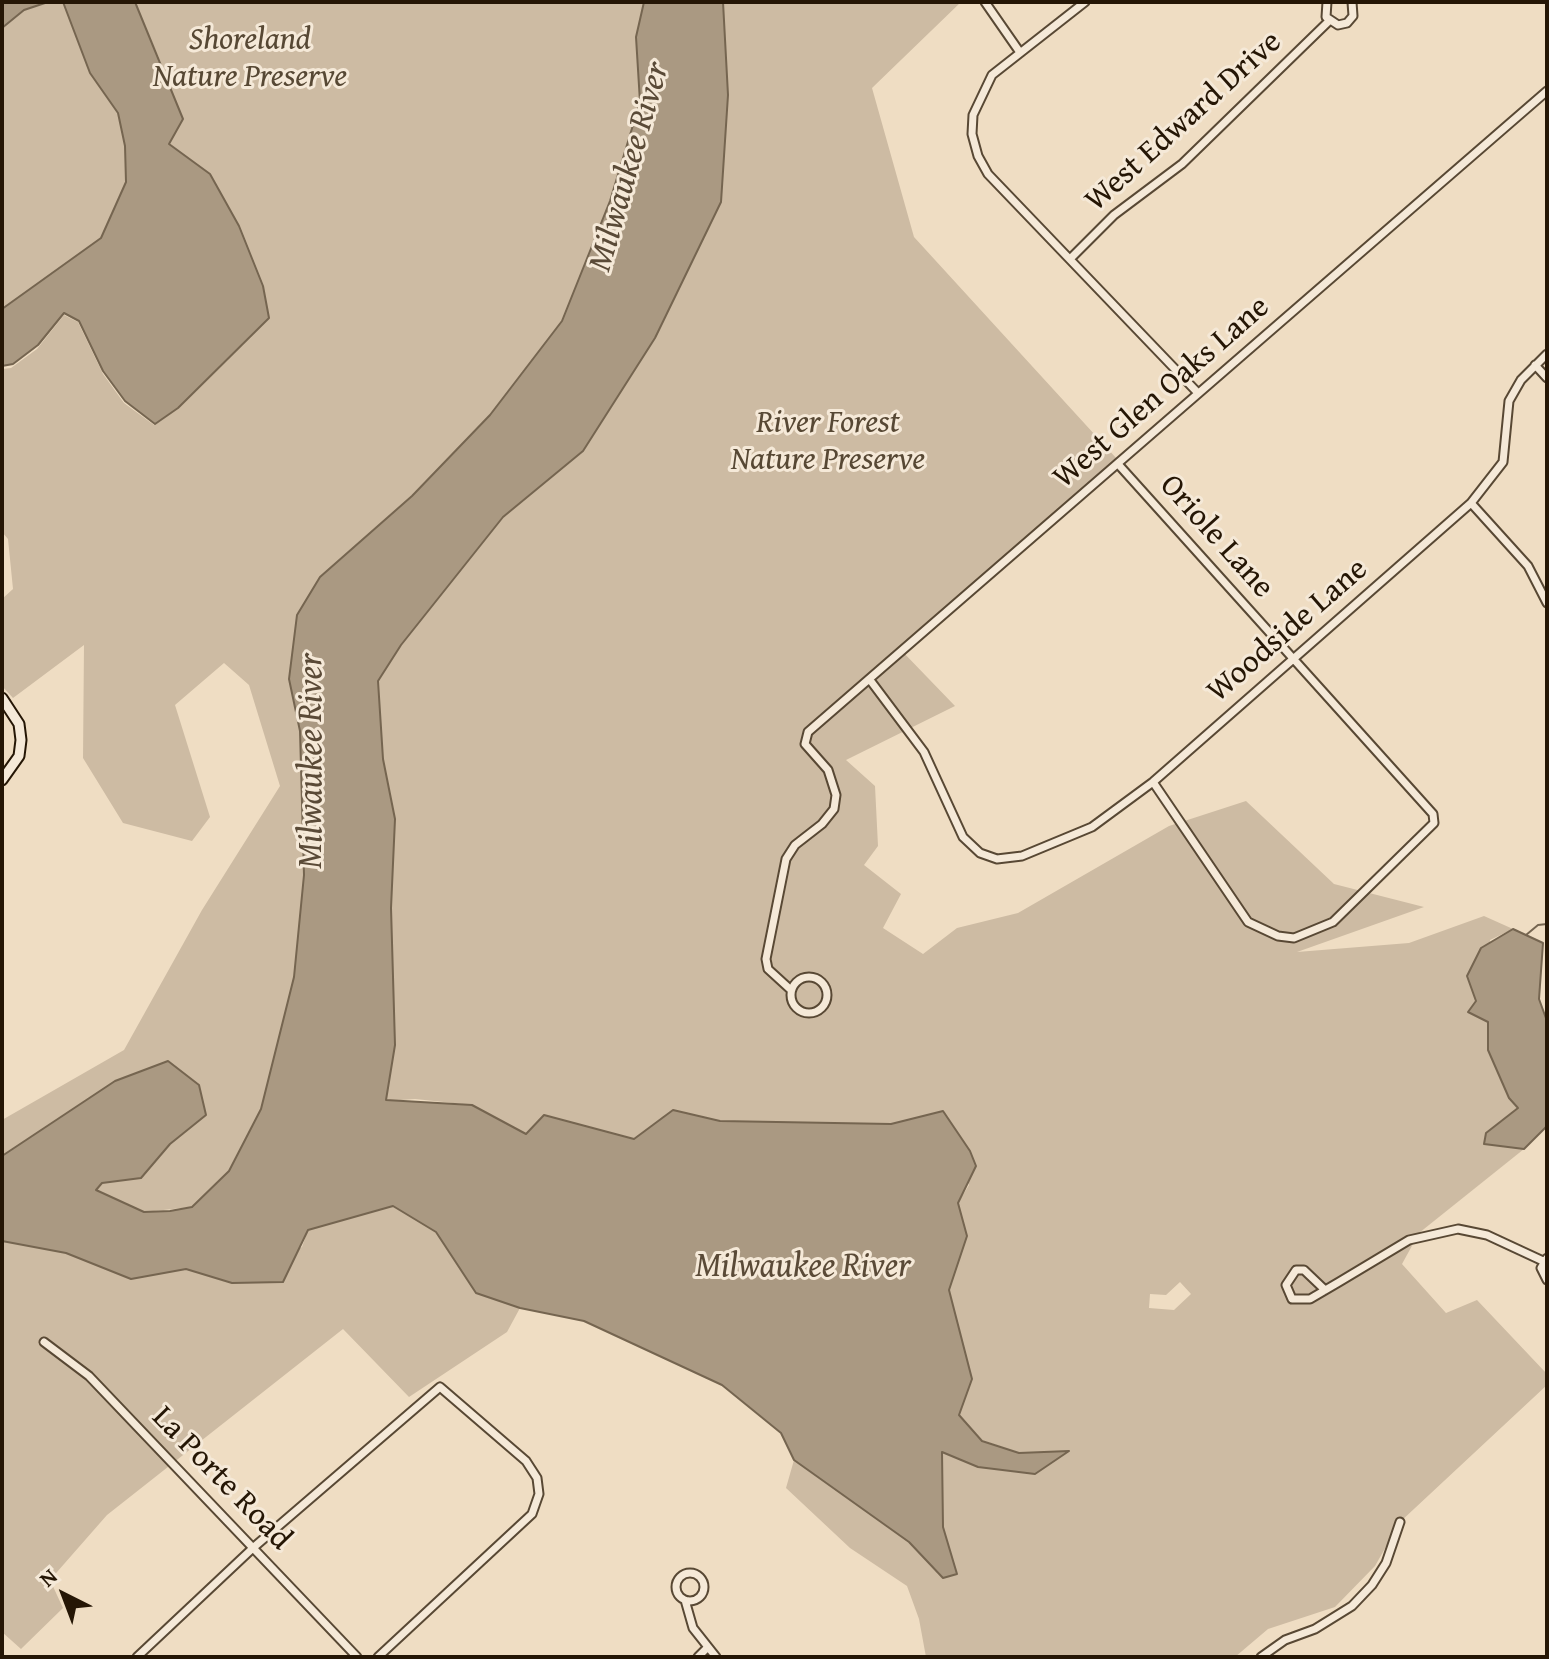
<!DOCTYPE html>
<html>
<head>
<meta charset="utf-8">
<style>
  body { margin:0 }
  #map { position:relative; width:1549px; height:1659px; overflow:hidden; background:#efddc3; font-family:"Gentium Book Plus",serif }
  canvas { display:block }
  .frame { position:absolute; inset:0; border:4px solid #251605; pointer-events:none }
  .north { position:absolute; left:24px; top:1555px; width:80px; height:80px; -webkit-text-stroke:6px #f5e9d8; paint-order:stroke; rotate:318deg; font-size:22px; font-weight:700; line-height:32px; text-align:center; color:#251605 }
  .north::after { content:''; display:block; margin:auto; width:28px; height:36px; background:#251605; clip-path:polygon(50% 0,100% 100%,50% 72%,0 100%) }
</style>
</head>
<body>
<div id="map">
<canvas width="1549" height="1659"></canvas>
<div class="frame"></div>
<div class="north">N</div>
</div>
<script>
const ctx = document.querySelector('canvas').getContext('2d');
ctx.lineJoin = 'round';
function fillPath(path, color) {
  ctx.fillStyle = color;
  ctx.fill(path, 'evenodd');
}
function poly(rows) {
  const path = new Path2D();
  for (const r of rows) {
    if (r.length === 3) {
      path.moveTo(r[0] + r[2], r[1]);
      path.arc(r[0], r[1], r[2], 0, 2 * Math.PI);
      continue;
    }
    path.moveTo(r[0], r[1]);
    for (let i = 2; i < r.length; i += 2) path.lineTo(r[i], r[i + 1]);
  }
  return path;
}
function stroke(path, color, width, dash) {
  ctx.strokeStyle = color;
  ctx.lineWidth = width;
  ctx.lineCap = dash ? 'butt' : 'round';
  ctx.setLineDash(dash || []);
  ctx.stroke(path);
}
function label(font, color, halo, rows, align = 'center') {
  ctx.font = font + ' "Gentium Book Plus",serif';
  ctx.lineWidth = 6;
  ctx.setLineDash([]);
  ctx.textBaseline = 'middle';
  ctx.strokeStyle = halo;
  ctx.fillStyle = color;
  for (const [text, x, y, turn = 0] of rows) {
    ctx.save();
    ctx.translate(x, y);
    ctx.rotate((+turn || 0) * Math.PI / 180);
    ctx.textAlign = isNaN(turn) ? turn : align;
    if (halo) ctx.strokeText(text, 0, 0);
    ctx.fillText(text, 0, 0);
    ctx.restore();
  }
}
fillPath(poly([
  [48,2,63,2,90,73,118,113,125,146,126,182,101,238,2,309,2,28,24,10],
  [135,2,644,2,636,37,640,102,610,201,562,321,490,415,412,496,320,577,289,679,300,730,304,875,294,977,261,1109,229,1171,192,1207,144,1212,96,1190,101,1183,141,1178,170,1144,205,1115,115,1081,2,1156,2,1120,124,1050,202,910,280,786,249,685,224,663,175,705,210,817,192,841,123,823,83,758,84,645,13,698,2,686,2,599,13,589,8,539,2,532,2,369,11,368,37,349,64,315,78,322,103,374,124,403,154,425,178,408,269,318,251,255,210,174,168,144,168,79],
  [723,2,961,2,872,88,914,237,1117,459,900,649,955,706,846,760,875,786,878,846,864,865,901,894,883,928,923,954,957,928,1018,913,1169,826,1246,801,1334,884,1424,907,1297,952,1409,943,1484,916,1513,929,1490,940,1488,1050,1509,1098,1518,1109,1486,1133,1484,1144,1524,1149,1419,1233,1402,1264,1446,1313,1477,1300,1547,1374,1547,1385,1400,1522,1375,1566,1335,1607,1268,1629,1235,1657,926,1657,919,1619,907,1586,850,1548,786,1488,794,1460,909,1542,944,1578,957,1574,943,1527,942,1452,978,1467,1068,1452,1019,1453,982,1440,959,1415,972,1379,949,1290,967,1236,958,1203,969,1185,943,1112,891,1124,720,1121,673,1110,634,1139,544,1115,526,1134,472,1105,415,1099,386,1101,395,1045,391,908,395,819,383,759,378,681,401,645,503,517,583,451,655,338,721,201,728,95],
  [1180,1282,1191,1294,1174,1310,1149,1308,1150,1294,1166,1295],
  [393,1205,436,1232,476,1293,520,1308,507,1332,409,1397,343,1329,107,1515,50,1580,63,1608,21,1649,2,1632,2,1241,66,1253,131,1279,186,1269,232,1283,302,1247,308,1230]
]), '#cdbba3');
const water = poly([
  [2,2,48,2,24,10,2,28,2,2],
  [63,2,135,2,183,119,169,144,210,174,239,226,263,286,269,318,178,408,155,424,125,401,103,371,79,321,64,313,38,345,13,364,2,366,2,309,101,238,126,182,125,146,118,113,90,73,63,2],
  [644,2,723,2,728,95,721,202,655,338,583,451,503,517,401,645,378,681,383,759,395,819,391,908,395,1045,386,1100,472,1105,526,1134,544,1115,634,1139,673,1110,720,1121,891,1124,943,1111,970,1151,976,1166,958,1203,967,1236,949,1290,972,1379,959,1415,982,1441,1019,1453,1069,1451,1035,1474,978,1467,942,1452,943,1527,957,1574,943,1578,909,1542,794,1460,781,1433,722,1385,584,1321,520,1308,476,1293,436,1232,393,1206,308,1230,283,1282,232,1283,186,1269,131,1279,66,1253,2,1241,2,1156,115,1081,168,1061,199,1085,206,1115,170,1144,141,1178,102,1183,96,1190,144,1212,170,1211,192,1207,229,1171,261,1109,294,977,304,875,300,731,289,679,297,615,320,577,412,496,490,415,562,321,610,201,640,102,636,37,644,2],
  [1513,929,1543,943,1539,999,1547,1021,1547,1126,1524,1149,1484,1144,1486,1133,1518,1108,1509,1098,1488,1050,1488,1022,1468,1012,1476,1001,1467,976,1481,948,1513,929]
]);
fillPath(water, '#aa9982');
stroke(water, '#756550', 2);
stroke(poly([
  [1526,935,1538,925,1547,924]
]), '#756550', 2);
const street = poly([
  [985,2,1019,51],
  [1085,2,992,75,973,115,972,134,978,156,988,174,1198,393],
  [1327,2,1326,17,1338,25,1347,23,1353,16,1352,2],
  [1071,258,1114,215,1182,164,1329,21],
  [1535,365,1547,378],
  [1118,464,1433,814,1434,823,1333,922,1294,938,1278,936,1248,922,1153,782],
  [1471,503,1528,566,1547,603],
  [870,680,924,752,963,837,980,853,997,859,1022,856,1092,827,1153,782,1471,503,1503,462,1509,401,1521,380,1547,354],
  [809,995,18],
  [791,990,768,969,766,959,786,859,795,845,822,824,834,809,836,795,828,770,805,744,808,732,1547,91],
  [1547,1258,1541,1268,1547,1280],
  [1325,1290,1304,1270,1296,1270,1286,1285,1292,1299,1310,1299,1339,1282,1409,1240,1458,1229,1487,1235,1543,1261],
  [44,1342,89,1376,357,1657],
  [690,1587,14],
  [685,1600,693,1628,716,1657],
  [137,1657,254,1547,440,1387,526,1461,537,1478,539,1494,532,1514,378,1657],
  [698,1657,707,1648],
  [1261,1657,1285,1640,1315,1629,1352,1606,1372,1585,1386,1563,1400,1522]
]);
const secondary = poly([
  [2,698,19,724,21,740,19,756,2,780]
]);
stroke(street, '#584834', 11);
stroke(secondary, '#251605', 13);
stroke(street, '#f5e9d8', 7);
stroke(secondary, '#f5e9d8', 9);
label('italic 32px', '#574834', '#f5e9d8', [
  ["Shoreland",250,41],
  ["Nature Preserve",250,78],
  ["River Forest",828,424],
  ["Nature Preserve",828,461]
]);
label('32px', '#251605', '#f5e9d8', [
  ["West Edward Drive",1184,122,-42],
  ["West Glen Oaks Lane",1162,393,-41],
  ["Oriole Lane",1216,537,48],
  ["Woodside Lane",1288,631,-41],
  ["La Porte Road",221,1479,46]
]);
label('italic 34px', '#5a4a37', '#f5e9d8', [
  ["Milwaukee River",630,167,-74],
  ["Milwaukee River",312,761,-90],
  ["Milwaukee River",803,1267]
]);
</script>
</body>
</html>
